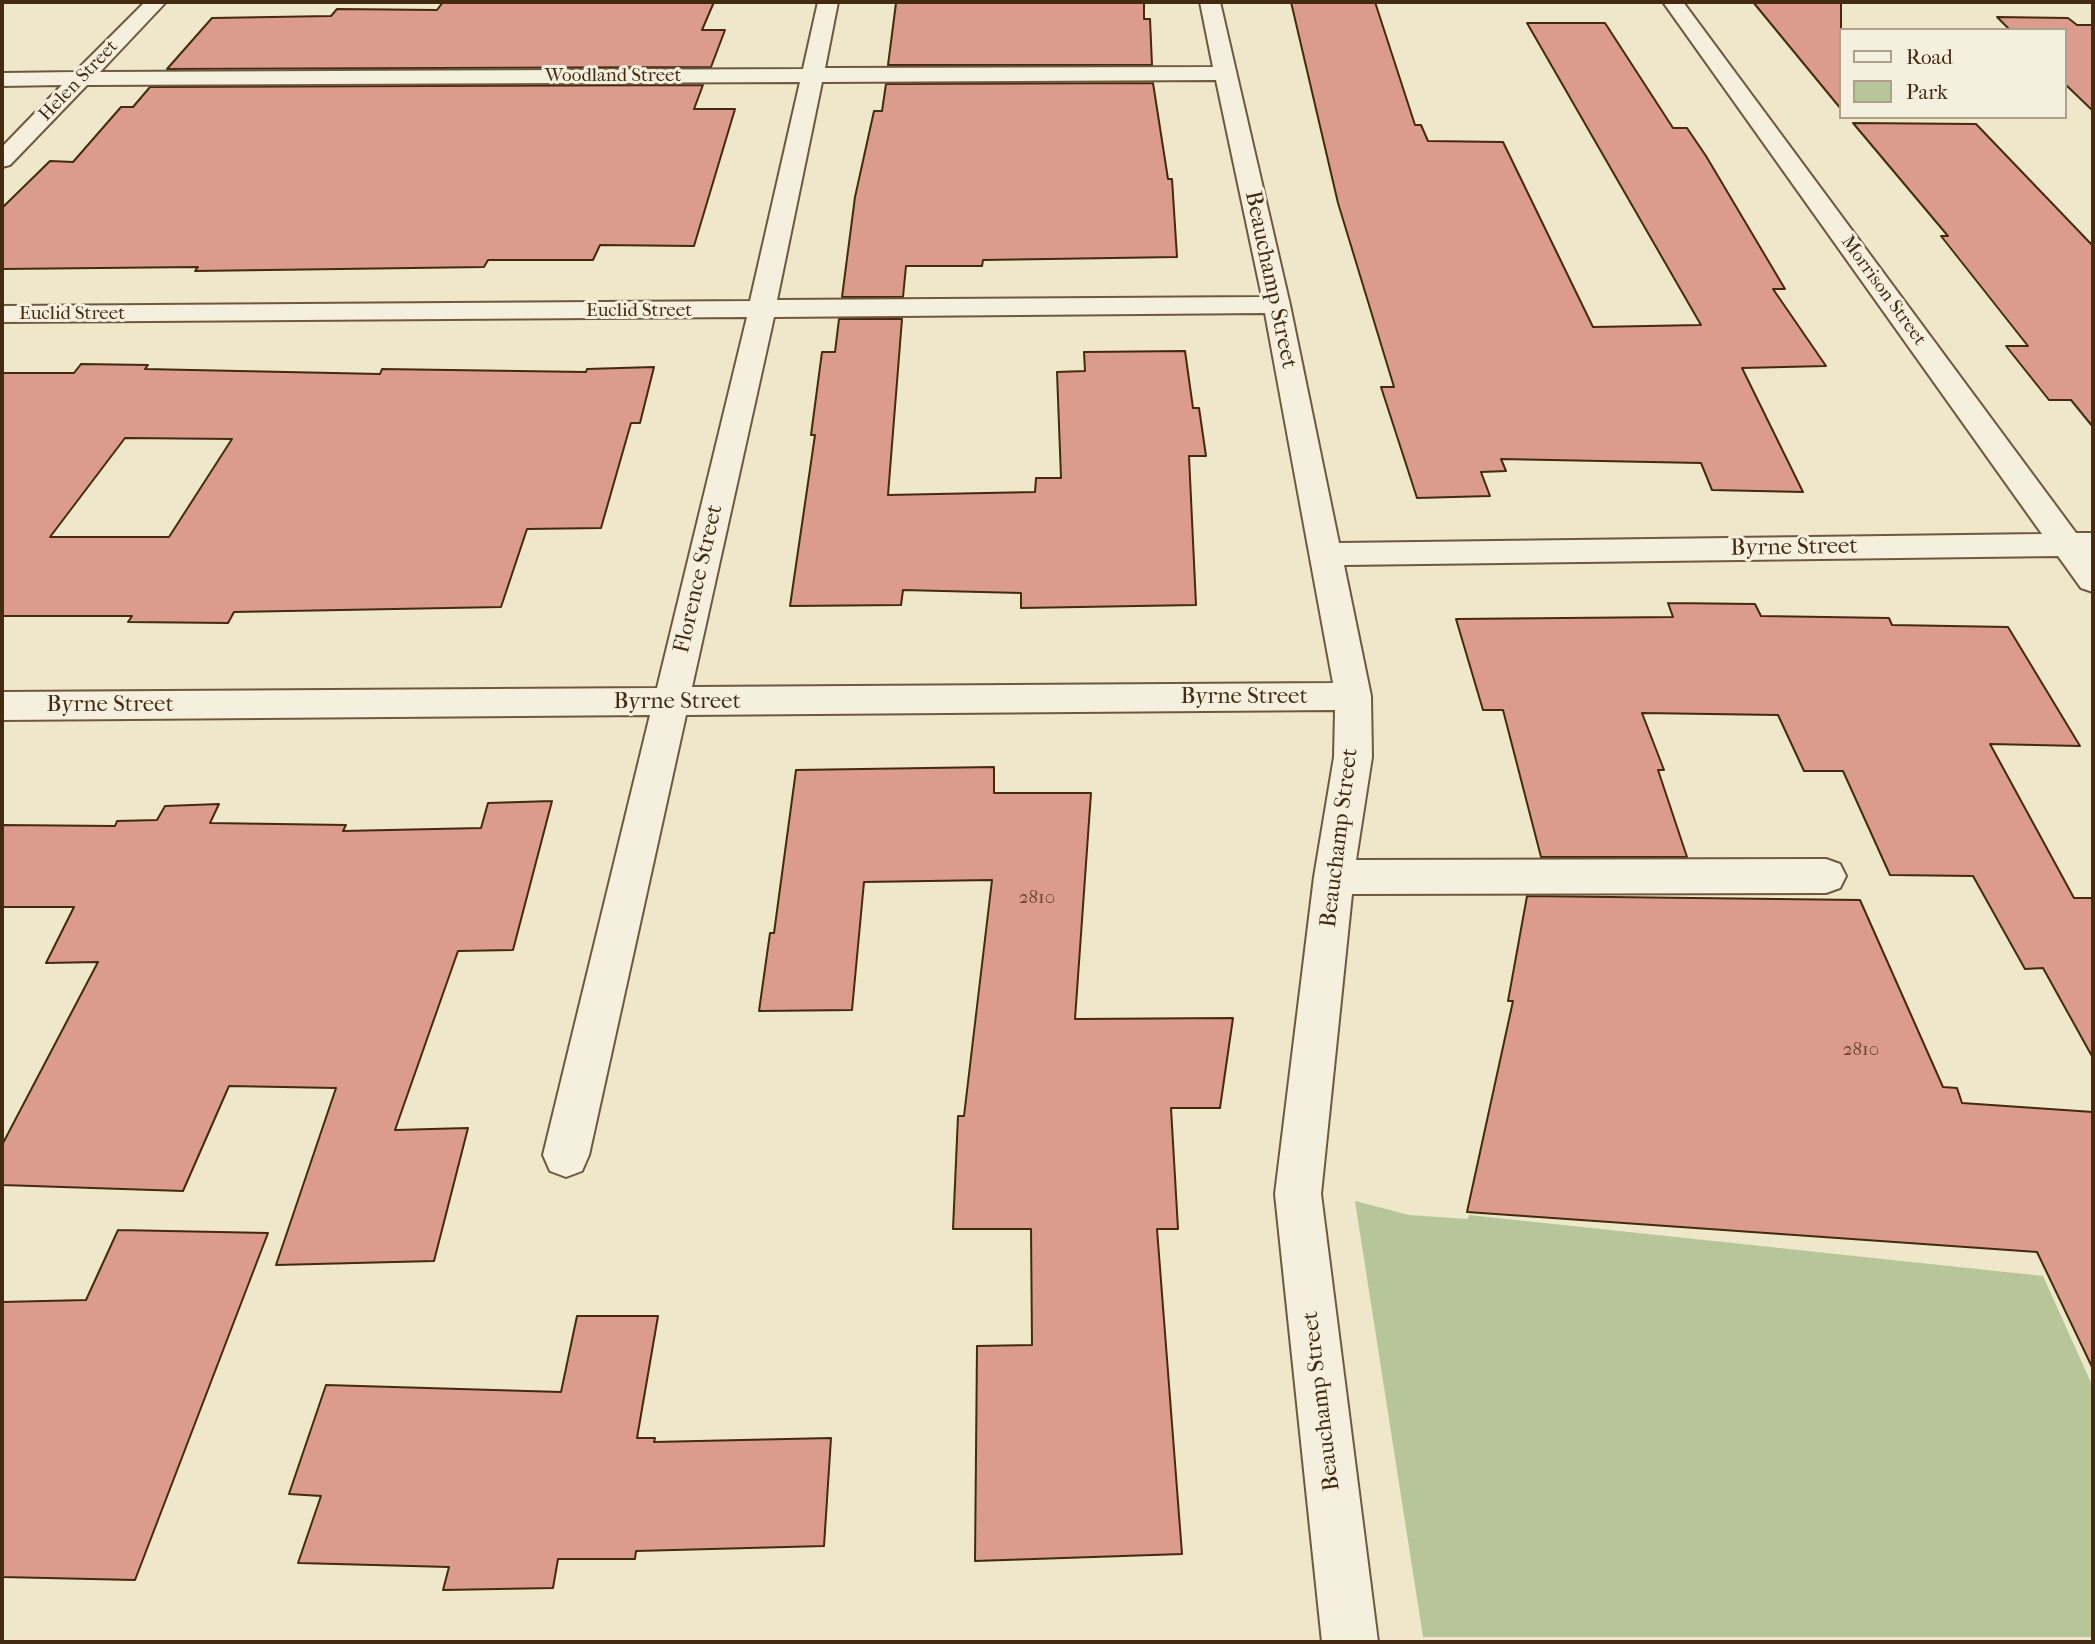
<!DOCTYPE html>
<html>
<head>
<meta charset="utf-8">
<style>
  body { margin:0 }
  #map { position:relative; width:2095px; height:1644px; overflow:hidden; background:#efe7ca; font-family:"IM FELL French Canon",serif }
  canvas { display:block }
  .frame { position:absolute; inset:0; border:4px solid #432a10; pointer-events:none }
  .legend { position:absolute; left:1839px; top:28px; width:228px; height:91px; box-sizing:border-box; background:#f5efdd; border:2px solid #aea08b; margin:0; padding:9px 12px; list-style:none; font-size:21px; color:#432a10 }
  .legend li { display:flex; align-items:center; gap:14px; height:35px }
  .legend b { width:35px; border:2px solid #aea08b }
</style>
</head>
<body>
<div id="map">
<canvas width="2095" height="1644"></canvas>
<div class="frame"></div>
<ul class="legend">
<li><b style="height:9px;background:#f5efdd"></b>Road</li>
<li><b style="height:19px;background:#b6c699"></b>Park</li>
</ul>
</div>
<script>
const ctx = document.querySelector('canvas').getContext('2d');
ctx.lineJoin = 'round';
function fillPath(path, color) {
  ctx.fillStyle = color;
  ctx.fill(path, 'evenodd');
}
function poly(rows) {
  const path = new Path2D();
  for (const r of rows) {
    path.moveTo(r[0], r[1]);
    for (let i = 2; i < r.length; i += 2) path.lineTo(r[i], r[i + 1]);
  }
  return path;
}
function stroke(path, color, width, dash) {
  ctx.strokeStyle = color;
  ctx.lineWidth = width;
  ctx.lineCap = dash ? 'butt' : 'round';
  ctx.setLineDash(dash || []);
  ctx.stroke(path);
}
function label(font, color, halo, rows, align = 'center') {
  ctx.font = font + ' "IM FELL French Canon",serif';
  ctx.lineWidth = 6;
  ctx.setLineDash([]);
  ctx.textBaseline = 'middle';
  ctx.strokeStyle = halo;
  ctx.fillStyle = color;
  for (const [text, x, y, turn = 0] of rows) {
    ctx.save();
    ctx.translate(x, y);
    ctx.rotate((+turn || 0) * Math.PI / 180);
    ctx.textAlign = isNaN(turn) ? turn : align;
    if (halo) ctx.strokeText(text, 0, 0);
    ctx.fillText(text, 0, 0);
    ctx.restore();
  }
}
fillPath(poly([
  [1355,1201,1409,1215,1468,1219,1469,1215,2043,1276,2093,1387,2093,1637,1423,1637]
]), '#b6c699');
const building = poly([
  [443,2,714,2,702,30,725,30,711,67,167,69,212,18,331,16,337,9,437,10,443,2],
  [1144,2,1144,19,1150,19,1152,65,888,65,896,3,1144,2],
  [1291,2,1375,2,1415,125,1421,125,1428,141,1503,142,1593,327,1701,325,1527,23,1605,23,1673,128,1687,128,1706,156,1785,289,1773,289,1826,366,1742,368,1803,492,1712,490,1701,463,1501,459,1506,471,1481,472,1490,496,1417,498,1381,387,1394,387,1338,203,1291,2],
  [1753,2,1841,2,1841,109,1753,2],
  [1997,17,2068,18,2077,25,2093,25,2093,111,2065,84,2065,30,2010,30,1997,17],
  [1153,83,1168,179,1172,179,1177,257,983,260,982,266,906,266,903,297,842,297,855,197,874,111,882,111,886,84,1153,83],
  [703,85,694,109,735,109,694,246,600,245,593,260,488,260,484,267,195,271,198,267,2,269,2,208,50,161,73,162,121,107,133,107,150,87,703,85],
  [1853,123,1976,124,2093,246,2093,427,2071,400,2049,400,2006,346,2028,346,1941,236,1948,236,1853,123],
  [839,319,902,319,888,495,1035,492,1036,478,1061,478,1057,372,1085,371,1084,352,1185,351,1193,408,1199,408,1206,456,1189,456,1196,605,1021,608,1021,593,903,590,901,605,790,606,815,435,811,435,822,352,835,352,839,319],
  [81,364,148,365,145,369,380,374,382,369,586,372,587,369,654,367,640,423,631,423,601,528,527,529,501,607,234,612,228,623,128,622,132,616,2,616,2,373,74,373,81,364],
  [125,438,232,439,169,537,50,537,125,438],
  [1668,603,1755,604,1761,616,1889,618,1892,625,2008,627,2080,746,1990,744,2074,898,2093,898,2093,1058,2043,968,2025,969,1973,876,1890,875,1843,771,1804,771,1778,715,1642,713,1664,770,1658,770,1687,857,1541,857,1503,710,1483,710,1456,619,1673,617,1668,603],
  [994,767,994,793,1091,793,1075,1019,1233,1018,1220,1108,1171,1108,1178,1229,1157,1229,1182,1554,975,1561,977,1346,1032,1345,1031,1229,953,1229,958,1116,964,1116,992,880,864,882,852,1010,759,1011,770,933,774,933,796,770,994,767],
  [552,801,513,950,458,951,395,1130,468,1128,434,1261,276,1265,336,1088,229,1086,183,1191,2,1185,2,1145,98,962,46,963,74,907,2,907,2,825,115,826,117,821,157,820,165,806,219,804,210,823,346,825,343,831,481,828,488,803,552,801],
  [1527,896,1860,900,1943,1087,1957,1088,1962,1103,2093,1112,2093,1369,2037,1252,1467,1212,1513,1001,1508,1001,1527,896],
  [118,1230,268,1233,135,1580,2,1577,2,1302,86,1300,118,1230],
  [577,1316,658,1316,637,1438,655,1438,654,1442,831,1438,824,1546,636,1551,635,1559,558,1559,553,1588,443,1590,449,1567,298,1563,321,1496,289,1494,326,1385,561,1392,577,1316]
]);
fillPath(building, '#db9b8d');
stroke(building, '#432a10', 2);
const minor = poly([
  [145,2,166,2,100,72,803,69,818,2,838,2,825,68,1213,67,1200,2,1220,2,1290,305,1339,543,2042,534,1663,2,1683,2,2076,533,2093,533,2093,592,2081,588,2058,556,1344,565,1371,696,1372,757,1356,860,1826,859,1840,864,1846,876,1840,888,1826,893,1352,894,1321,1194,1378,1642,1322,1642,1275,1194,1314,877,1334,757,1335,710,686,715,589,1155,582,1171,566,1177,550,1171,543,1155,650,715,2,720,2,692,657,688,747,317,2,322,2,306,750,301,800,82,87,85,10,165,2,167,2,147,62,85,2,86,2,73,75,72,145,2],
  [1216,80,1262,297,777,300,822,82,1216,80],
  [1265,313,1333,683,692,687,774,317,1265,313]
]);
stroke(minor, '#6e593e', 4);
fillPath(minor, '#f5efdd');
label('19px', '#432a10', '#f5efdd', [
  ["Woodland Street",613,76],
  ["Helen Street",79,81,-46],
  ["Morrison Street",1883,291,54],
  ["Euclid Street",639,311],
  ["Euclid Street",72,314]
]);
label('19px', '#69462f', null, [
  ["2810",1037,898],
  ["2810",1861,1050]
]);
label('23px', '#432a10', '#f5efdd', [
  ["Beauchamp Street",1270,280,78],
  ["Byrne Street",1794,548,-1],
  ["Florence Street",699,579,-77],
  ["Byrne Street",1244,697],
  ["Byrne Street",677,702],
  ["Byrne Street",110,705],
  ["Beauchamp Street",1340,838,-83],
  ["Beauchamp Street",1322,1401,-97]
]);
</script>
</body>
</html>
